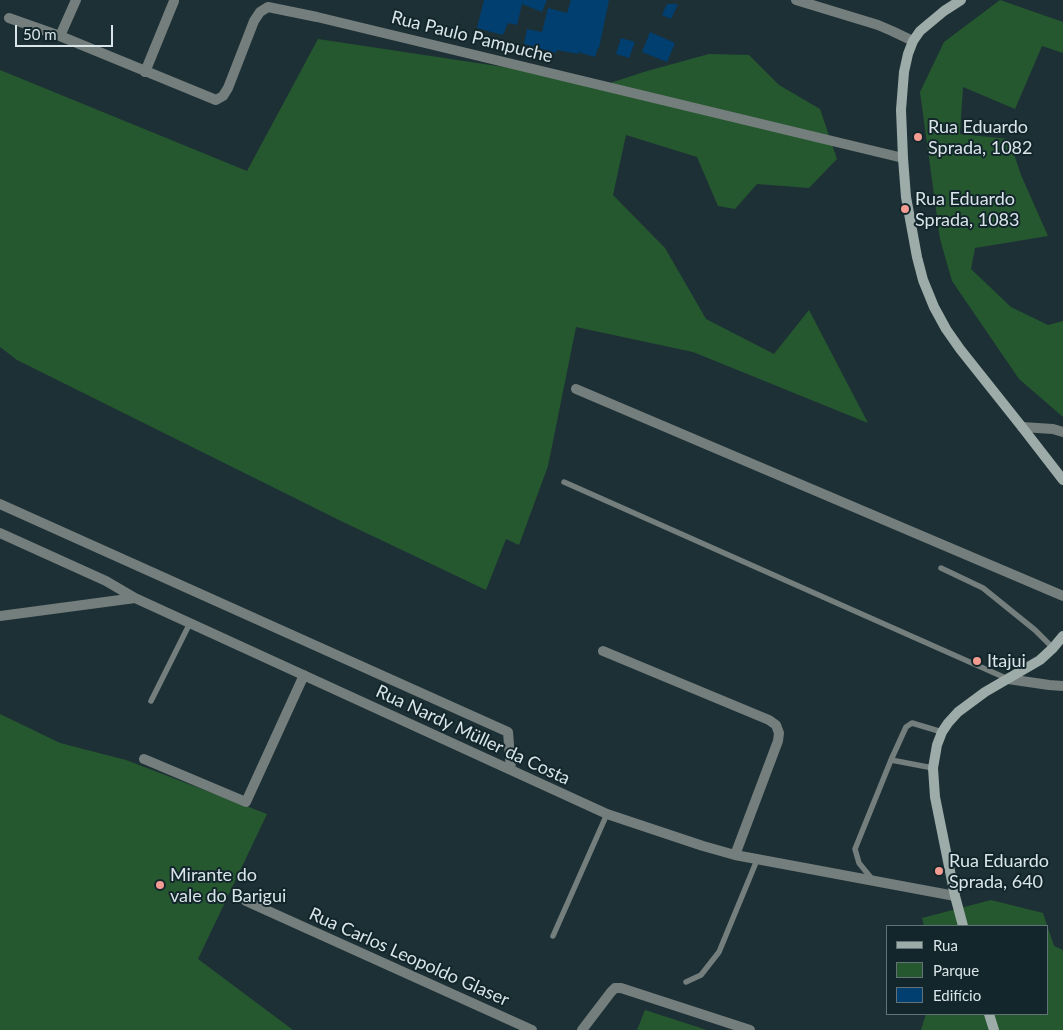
<!DOCTYPE html>
<html>
<head>
<meta charset="utf-8">
<style>
  body { margin:0 }
  #map { position:relative; width:1063px; height:1030px; overflow:hidden; background:#1d3035; font-family:Lato,sans-serif }
  canvas { display:block }
  .legend { position:absolute; left:886px; top:925px; width:162px; height:90px; box-sizing:border-box; background:#13262b; border:1px solid #627277; margin:0; padding:6px 9px; list-style:none; font-size:15px; color:#d9e5e8 }
  .legend li { display:flex; align-items:center; gap:10px; height:25px }
  .legend b { width:25px; border:1px solid #627277 }
  .scale { position:absolute; left:15px; top:25px; width:98px; height:22px; box-sizing:border-box; border:2px solid #d9e5e8; border-top:0; padding-left:6px; font-size:15px; line-height:18px; white-space:nowrap; color:#d9e5e8; -webkit-text-stroke:4px #13262b; paint-order:stroke }
</style>
</head>
<body>
<div id="map">
<canvas width="1063" height="1030"></canvas>
<ul class="legend">
<li><b style="height:6px;background:#9daca9"></b>Rua</li>
<li><b style="height:14px;background:#265830"></b>Parque</li>
<li><b style="height:14px;background:#023f71"></b>Edifício</li>
</ul>
<div class="scale">50 m</div>
</div>
<script>
const ctx = document.querySelector('canvas').getContext('2d');
ctx.lineJoin = 'round';
function fillPath(path, color) {
  ctx.fillStyle = color;
  ctx.fill(path, 'evenodd');
}
function poly(rows) {
  const path = new Path2D();
  for (const r of rows) {
    path.moveTo(r[0], r[1]);
    for (let i = 2; i < r.length; i += 2) path.lineTo(r[i], r[i + 1]);
  }
  return path;
}
function stroke(path, color, width, dash) {
  ctx.strokeStyle = color;
  ctx.lineWidth = width;
  ctx.lineCap = dash ? 'butt' : 'round';
  ctx.setLineDash(dash || []);
  ctx.stroke(path);
}
function label(font, color, halo, rows, align = 'center') {
  ctx.font = font + ' Lato,sans-serif';
  ctx.lineWidth = 4;
  ctx.setLineDash([]);
  ctx.textBaseline = 'middle';
  ctx.strokeStyle = halo;
  ctx.fillStyle = color;
  for (const [text, x, y, turn = 0] of rows) {
    ctx.save();
    ctx.translate(x, y);
    ctx.rotate((+turn || 0) * Math.PI / 180);
    ctx.textAlign = isNaN(turn) ? turn : align;
    if (halo) ctx.strokeText(text, 0, 0);
    ctx.fillText(text, 0, 0);
    ctx.restore();
  }
}
fillPath(poly([
  [1000,0,1063,22,1063,53,1042,46,1015,109,963,87,960,134,1009,139,1021,175,1048,236,975,248,971,269,1011,307,1048,325,1063,321,1063,417,1019,379,952,281,940,239,920,92,944,42],
  [318,39,610,83,647,71,709,54,749,55,779,85,820,109,837,159,809,188,757,184,735,209,718,206,697,157,626,135,613,195,665,248,706,319,774,354,809,310,868,423,693,352,576,327,548,466,519,545,506,539,486,590,341,521,17,360,0,347,0,70,247,171],
  [0,714,60,743,126,760,267,814,198,959,293,1030,0,1030],
  [991,900,1043,913,1054,946,1063,950,1063,1030,921,1030,926,1014,1047,1014,1047,926,924,926,922,918],
  [645,1010,707,1030,637,1030]
]), '#265830');
fillPath(poly([
  [484,0,547,0,542,12,522,4,517,25,508,23,503,35,477,28],
  [571,0,609,0,599,48,598,48,595,57,578,52,578,54,557,50,556,53,524,44,527,29,542,32,548,8,567,13],
  [667,4,678,4,671,19,662,15],
  [650,32,675,43,667,62,642,52],
  [621,38,635,42,629,58,616,54]
]), '#023f71');
stroke(poly([
  [564,482,1008,679],
  [941,568,983,588,1035,630,1053,648],
  [151,701,190,623],
  [891,760,933,768],
  [872,879,859,863,855,849,891,760,906,727,912,723,942,732],
  [553,936,607,814],
  [686,982,701,975,719,952,757,860]
]), '#747e7c', 5.5);
stroke(poly([
  [796,0,878,25,892,31,913,41],
  [9,18,60,36,216,100,223,96,228,88,254,21,260,12,268,7,317,17,903,158],
  [60,36,76,0],
  [145,72,174,1],
  [576,389,1063,596],
  [1022,427,1053,429,1063,432],
  [0,504,508,732,511,770],
  [0,533,106,581,135,598,607,814,703,846,735,855,955,896],
  [0,616,135,598],
  [603,651,769,720,776,725,779,733,778,741,735,855],
  [1008,679,1049,685,1063,686],
  [144,759,246,802,304,675],
  [246,901,532,1030],
  [582,1030,611,992,615,988,621,988,750,1030]
]), '#747e7c', 10);
stroke(poly([
  [961,0,944,11,920,31,913,41,908,54,904,72,901,110,903,158,906,197,917,257,923,280,934,307,946,329,960,349,1022,427,1063,480],
  [963,926,955,896,935,797,933,768,937,745,942,732,948,723,958,712,985,692,1040,660,1053,648,1063,636],
  [989,1014,994,1030]
]), '#9daca9', 10);
for (const [x, y, r, color] of [
  [918,137,5,"#f59c92"],
  [905,209,5,"#f59c92"],
  [977,661,5,"#f59c92"],
  [939,871,5,"#f59c92"],
  [160,885,5,"#f59c92"]
]) {
  const dot = new Path2D();
  dot.arc(x, y, r, 0, 2 * Math.PI);
  ctx.fillStyle = color;
  ctx.fill(dot);
  stroke(dot, '#13262b', 2);
}
label('18px', '#d9e5e8', '#13262b', [
  ["Rua Paulo Pampuche",472,37,14],
  ["Rua Nardy Müller da Costa",473,735,25],
  ["Rua Carlos Leopoldo Glaser",409,957,24]
]);
label('18px', '#d9e5e8', '#13262b', [
  ["Rua Eduardo",928,127],
  ["Sprada, 1082",928,148],
  ["Rua Eduardo",915,199],
  ["Sprada, 1083",915,220],
  ["Itajui",987,661],
  ["Rua Eduardo",949,861],
  ["Sprada, 640",949,882],
  ["Mirante do",170,875],
  ["vale do Barigui",170,896]
], 'left');
</script>
</body>
</html>
